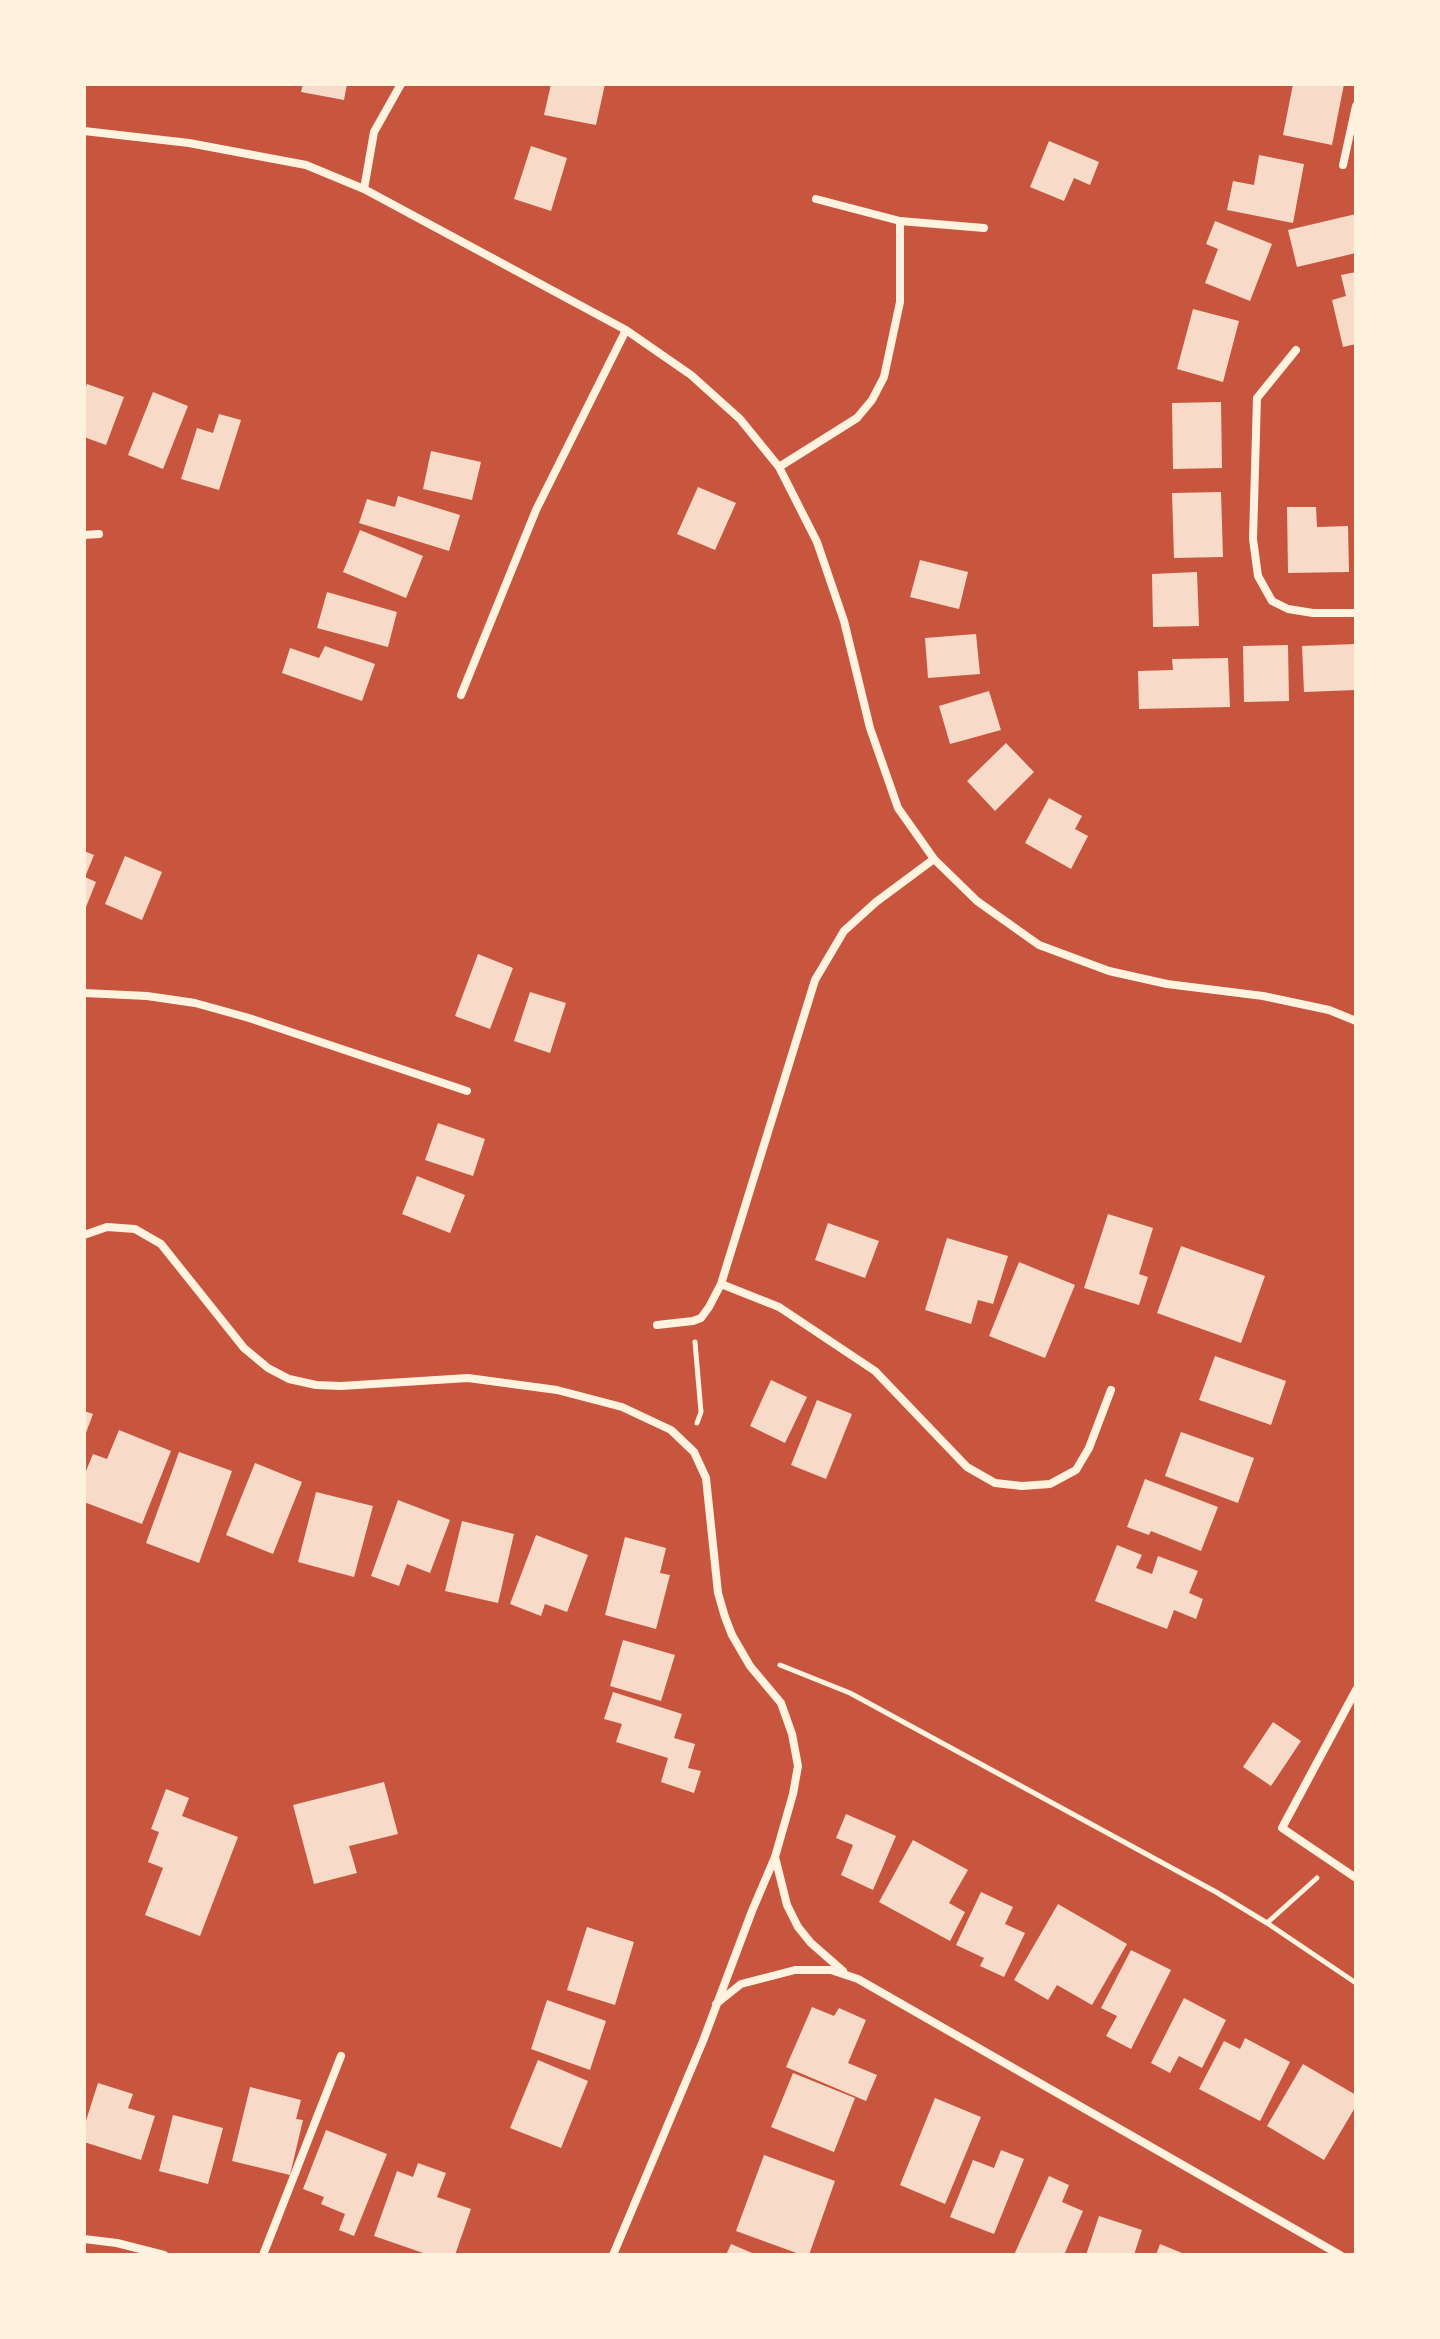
<!DOCTYPE html>
<html>
<head>
<meta charset="utf-8">
<style>
  body { margin:0 }
  #map { position:relative; width:1440px; height:2339px; overflow:hidden; background:#c8553d; font-family:Literata,serif }
  canvas { display:block }
  .frame { position:absolute; inset:0; border:86px solid #fff3e0; pointer-events:none }
</style>
</head>
<body>
<div id="map">
<canvas width="1440" height="2339"></canvas>
<div class="frame"></div>
</div>
<script>
const ctx = document.querySelector('canvas').getContext('2d');
ctx.lineJoin = 'round';
function fillPath(path, color) {
  ctx.fillStyle = color;
  ctx.fill(path, 'evenodd');
}
function poly(rows) {
  const path = new Path2D();
  for (const r of rows) {
    path.moveTo(r[0], r[1]);
    for (let i = 2; i < r.length; i += 2) path.lineTo(r[i], r[i + 1]);
  }
  return path;
}
function stroke(path, color, width, dash) {
  ctx.strokeStyle = color;
  ctx.lineWidth = width;
  ctx.lineCap = dash ? 'butt' : 'round';
  ctx.setLineDash(dash || []);
  ctx.stroke(path);
}
fillPath(poly([
  [303,84,347,84,344,100,301,92],
  [551,84,605,84,596,125,544,115],
  [1293,84,1344,84,1332,145,1283,135],
  [1049,141,1099,162,1090,185,1074,178,1064,201,1030,187],
  [531,146,567,158,551,211,514,199],
  [1259,155,1304,164,1293,223,1227,210,1233,181,1254,185],
  [1356,214,1356,253,1297,267,1288,230],
  [1215,221,1272,244,1250,301,1205,283,1218,249,1206,244],
  [1356,272,1356,344,1343,347,1332,300,1346,296,1341,275],
  [1193,309,1239,321,1223,382,1177,369],
  [87,384,124,397,106,445,84,437,84,392],
  [153,392,188,406,163,469,128,455],
  [1221,402,1222,468,1173,469,1172,403],
  [219,414,241,420,219,490,181,479,197,428,213,433],
  [431,451,481,462,472,500,423,489],
  [698,487,736,503,715,550,677,534],
  [1221,492,1223,557,1174,558,1172,493],
  [398,496,460,515,449,551,359,523,367,499,395,507],
  [1287,507,1316,507,1317,527,1348,526,1349,572,1288,573],
  [360,530,423,556,406,598,343,572],
  [920,560,968,572,959,609,910,597],
  [1197,572,1199,626,1153,627,1152,574],
  [327,592,397,612,388,647,317,628],
  [976,634,980,674,928,678,925,638],
  [1356,644,1356,690,1304,692,1302,646],
  [1288,645,1289,701,1244,702,1243,646],
  [325,646,375,664,362,701,282,673,290,648,319,658],
  [1228,658,1230,707,1139,709,1138,671,1173,670,1172,659],
  [989,691,1001,730,950,744,939,706],
  [1006,743,1034,772,995,811,967,781],
  [1049,798,1082,816,1075,829,1088,836,1071,869,1025,843],
  [84,851,94,855,85,877,96,882,84,912],
  [125,856,162,872,142,920,105,904],
  [478,954,513,968,490,1029,455,1016],
  [530,992,566,1003,550,1053,514,1041],
  [438,1123,485,1139,473,1176,425,1160],
  [417,1176,465,1195,450,1233,402,1214],
  [1108,1214,1153,1228,1139,1274,1148,1277,1139,1305,1084,1288],
  [828,1223,879,1241,865,1278,815,1260],
  [947,1238,1008,1256,993,1304,978,1300,971,1324,925,1310],
  [1181,1246,1265,1276,1241,1343,1157,1313],
  [1019,1262,1075,1285,1045,1358,989,1336],
  [1215,1356,1286,1381,1271,1425,1199,1400],
  [771,1380,807,1397,785,1443,750,1426],
  [817,1400,852,1414,826,1479,791,1465],
  [84,1411,93,1414,84,1438],
  [119,1430,171,1451,142,1524,84,1502,84,1476,93,1454,107,1459],
  [1181,1432,1254,1458,1238,1503,1165,1476],
  [179,1452,232,1471,199,1563,146,1543],
  [255,1463,302,1482,273,1554,226,1535],
  [1145,1479,1218,1507,1201,1551,1151,1531,1149,1535,1127,1527],
  [316,1492,373,1506,354,1577,298,1562],
  [398,1500,450,1520,430,1573,407,1564,399,1586,371,1576],
  [462,1521,514,1534,498,1603,445,1591],
  [536,1535,588,1555,567,1612,545,1604,541,1616,510,1604],
  [625,1537,666,1548,660,1573,670,1575,656,1629,605,1615],
  [1117,1545,1142,1555,1136,1568,1152,1574,1158,1556,1198,1571,1189,1593,1203,1599,1196,1619,1174,1610,1167,1629,1095,1601],
  [623,1640,675,1655,661,1701,610,1686],
  [613,1692,682,1714,674,1738,695,1744,688,1768,701,1771,694,1793,661,1782,668,1758,616,1742,622,1724,604,1719],
  [1273,1722,1301,1741,1271,1786,1243,1767],
  [384,1782,398,1834,349,1846,357,1873,314,1884,293,1805],
  [166,1789,189,1798,182,1816,238,1837,200,1936,145,1915,163,1868,148,1862,159,1832,151,1829],
  [846,1814,896,1836,873,1890,841,1875,853,1845,836,1838],
  [913,1840,968,1870,949,1903,965,1912,950,1941,879,1902],
  [981,1892,1013,1907,1005,1924,1025,1933,1004,1977,980,1966,984,1958,956,1945],
  [1058,1904,1127,1944,1092,2005,1057,1985,1048,2000,1014,1980],
  [587,1927,634,1942,615,2005,567,1990],
  [1131,1950,1171,1970,1131,2049,1106,2036,1117,2016,1101,2008],
  [1184,1998,1226,2020,1202,2068,1179,2056,1170,2073,1151,2063],
  [547,2000,606,2021,590,2070,531,2049],
  [812,2007,834,2016,839,2008,866,2020,848,2063,877,2075,866,2101,786,2067],
  [1245,2038,1290,2062,1260,2121,1199,2089,1224,2041,1240,2049],
  [538,2060,588,2081,561,2148,510,2128],
  [1303,2064,1356,2095,1356,2106,1324,2160,1267,2126],
  [793,2073,855,2098,834,2152,771,2127],
  [98,2083,133,2094,128,2108,155,2116,141,2160,84,2142,84,2127],
  [250,2087,301,2100,296,2119,303,2120,290,2175,232,2161],
  [935,2098,981,2117,945,2204,900,2185],
  [173,2115,223,2128,208,2184,159,2171],
  [326,2130,387,2154,354,2236,339,2230,345,2214,321,2204,324,2197,303,2189],
  [1001,2150,1024,2159,994,2234,950,2217,973,2160,994,2168],
  [764,2155,835,2181,809,2255,802,2255,736,2231],
  [418,2163,446,2173,437,2197,471,2209,455,2255,429,2255,374,2236,397,2171,413,2177],
  [1049,2176,1069,2185,1062,2202,1083,2211,1064,2255,1014,2255],
  [1099,2216,1142,2230,1134,2255,1086,2255],
  [731,2244,757,2255,726,2255],
  [1160,2244,1187,2255,1156,2255]
]), '#f7dbc8');
stroke(poly([
  [695,1342,701,1412,697,1423],
  [780,1665,850,1693,1216,1892,1267,1923,1356,1983],
  [1267,1923,1317,1878]
]), '#fff3e0', 5);
stroke(poly([
  [84,131,189,143,306,165,364,189,626,330,691,375,740,419,779,467,817,542,844,621,870,728,898,808,934,859,977,901,1039,945,1109,971,1167,984,1263,996,1329,1010,1356,1021],
  [1343,165,1356,106],
  [364,189,374,132,401,84],
  [816,199,900,221,984,228],
  [1296,350,1257,398,1253,539,1258,576,1272,601,1288,609,1313,613,1356,613],
  [779,467,857,418,872,400,884,377,900,302,900,221],
  [84,535,99,534],
  [461,695,536,510,626,330],
  [84,993,147,996,195,1003,249,1018,467,1091],
  [84,1235,107,1227,135,1229,161,1244,244,1348,268,1368,289,1379,316,1385,341,1386,468,1378,557,1390,622,1407,671,1430,694,1452,706,1478,718,1593,725,1617,732,1635,750,1666,781,1703,792,1734,798,1766,793,1794,775,1857,752,1911,703,2041,613,2255],
  [721,1284,779,1307,875,1371,967,1467,995,1483,1022,1486,1050,1484,1076,1470,1089,1448,1111,1390],
  [657,1325,693,1321,701,1318,709,1307,721,1284,815,980,844,931,876,902,934,859],
  [1356,1690,1282,1828,1356,1878],
  [775,1857,787,1905,798,1927,811,1943,843,1971],
  [716,2004,741,1984,795,1970,831,1970,858,1979,1340,2255],
  [84,2239,117,2243,164,2255],
  [263,2255,341,2056]
]), '#fff3e0', 8);
</script>
</body>
</html>
